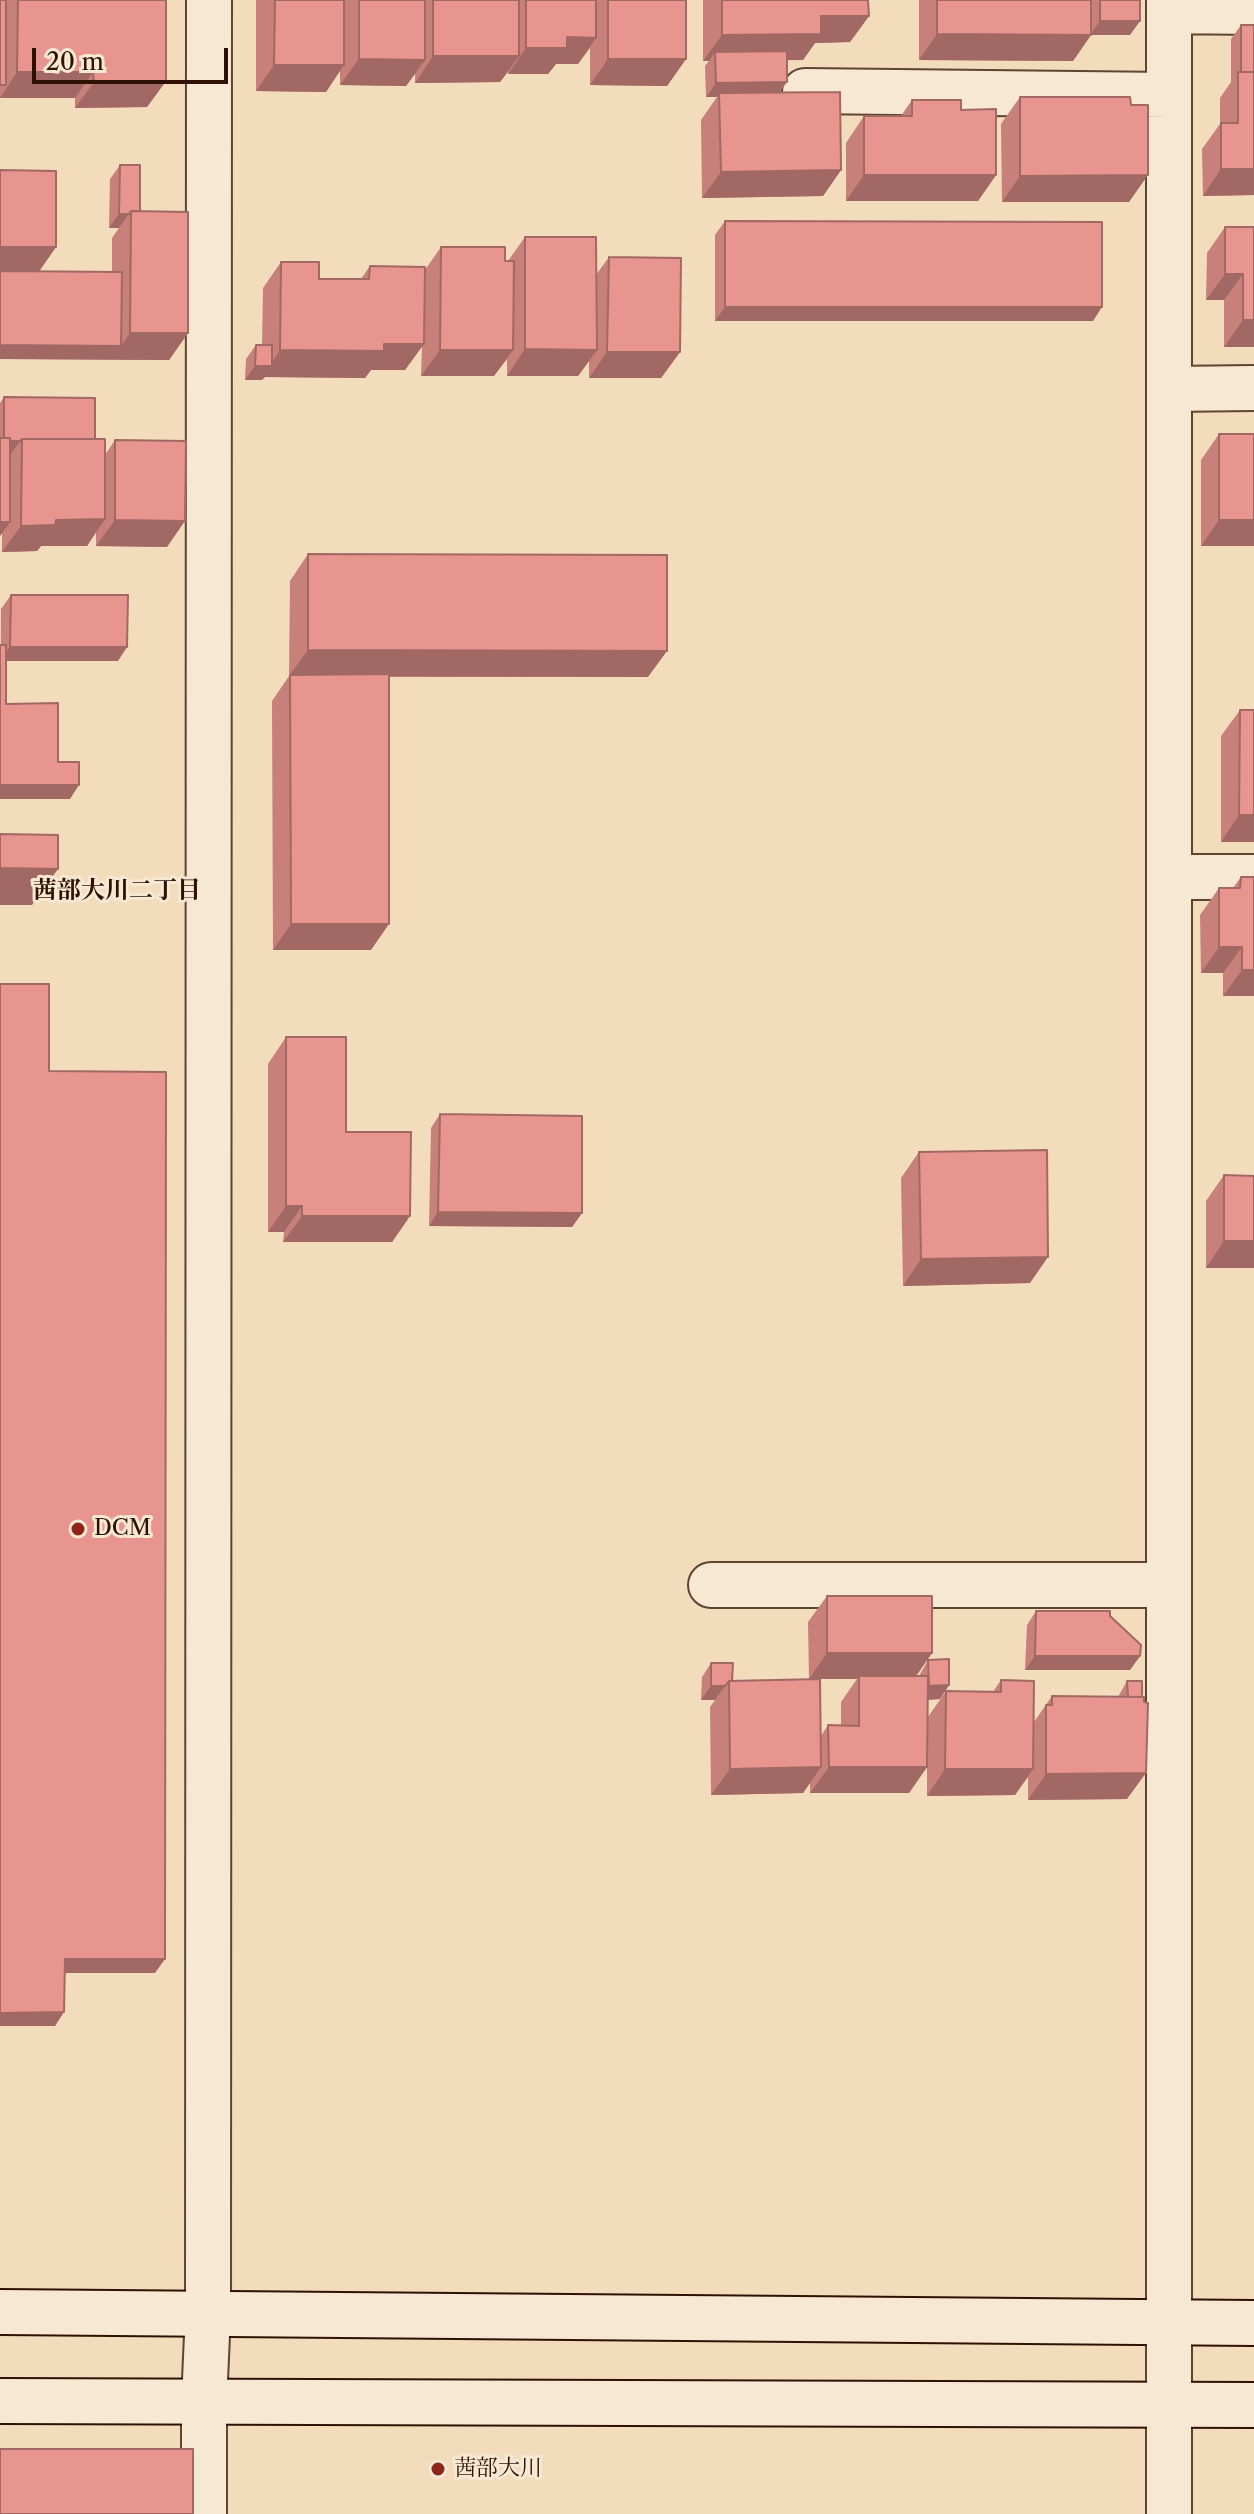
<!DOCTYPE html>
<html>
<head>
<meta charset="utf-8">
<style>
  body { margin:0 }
  #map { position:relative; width:1254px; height:2514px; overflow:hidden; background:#f2dcbc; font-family:"Libre Caslon Text",serif }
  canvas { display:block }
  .scale { position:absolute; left:32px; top:48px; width:196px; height:36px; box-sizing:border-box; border:4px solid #2e1103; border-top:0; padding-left:10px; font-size:24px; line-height:28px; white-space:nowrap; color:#2e1103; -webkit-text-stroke:6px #f7e8d3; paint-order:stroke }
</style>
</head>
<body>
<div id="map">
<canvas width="1254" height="2514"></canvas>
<div class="scale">20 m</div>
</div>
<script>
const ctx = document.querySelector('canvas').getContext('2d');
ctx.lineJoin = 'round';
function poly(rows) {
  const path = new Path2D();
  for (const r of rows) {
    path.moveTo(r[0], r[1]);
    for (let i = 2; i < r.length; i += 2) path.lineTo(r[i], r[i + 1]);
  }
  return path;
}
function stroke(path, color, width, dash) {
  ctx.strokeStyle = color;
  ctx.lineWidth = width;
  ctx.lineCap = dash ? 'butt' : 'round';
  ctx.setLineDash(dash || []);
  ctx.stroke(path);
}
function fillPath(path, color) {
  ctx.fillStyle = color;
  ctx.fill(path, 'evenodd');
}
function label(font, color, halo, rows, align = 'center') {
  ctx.font = font + ' "Libre Caslon Text","Noto Serif JP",serif';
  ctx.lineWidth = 6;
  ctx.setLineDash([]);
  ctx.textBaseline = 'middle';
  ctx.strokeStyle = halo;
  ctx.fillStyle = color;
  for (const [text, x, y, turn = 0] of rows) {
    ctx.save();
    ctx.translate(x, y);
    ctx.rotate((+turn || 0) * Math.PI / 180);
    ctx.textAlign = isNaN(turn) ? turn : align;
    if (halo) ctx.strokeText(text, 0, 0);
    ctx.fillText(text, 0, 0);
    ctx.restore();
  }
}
const street = poly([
  [1169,0,1169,2514],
  [1169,11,1254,12],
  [805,91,1169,95],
  [1169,389,1254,388],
  [1169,877,1254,877],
  [711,1585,1169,1585],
  [204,2514,204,2402,208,2313,209,0]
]);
const secondary = poly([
  [0,2312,1254,2323],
  [0,2401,1254,2405]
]);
stroke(street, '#5f4431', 48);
stroke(secondary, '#2e1103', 48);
stroke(street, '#f7e8d3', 44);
stroke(secondary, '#f7e8d3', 44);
fillPath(poly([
  [0,0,166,0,166,81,147,107,75,108,75,98,0,98],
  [256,0,596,0,596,1,597,0,686,0,686,59,667,86,590,85,590,48,578,64,556,64,548,74,508,74,508,72,500,82,415,83,415,74,406,86,340,85,340,70,326,92,256,91],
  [703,0,868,0,869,16,850,42,815,43,803,60,787,60,780,92,841,170,823,196,702,198,701,120,717,97,706,97,705,66,709,61,703,61],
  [919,0,1140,0,1130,35,1091,35,1073,61,919,60],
  [1241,25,1254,195,1203,196,1202,149,1220,124,1220,98,1231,82,1231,39],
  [1020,97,1129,202,1002,202,1001,124],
  [912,100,961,110,996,175,978,201,846,201,846,143,864,116,901,116],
  [120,165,140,211,188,333,169,360,0,359,0,170,56,247,39,271,112,272,112,238,119,228,109,228,110,179],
  [725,221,1093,321,715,321,715,235],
  [1225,227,1254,227,1254,347,1224,347,1224,300,1206,300,1207,253],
  [525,237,596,275,609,257,680,352,661,378,589,378,589,361,578,376,507,376,507,359,494,376,421,376,422,346,405,370,371,370,365,378,265,377,262,380,245,380,246,359,256,345,262,345,263,288,281,262,319,279,361,279,370,266,425,270,441,247,508,261],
  [4,397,95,439,105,455,115,440,167,547,96,546,96,531,87,546,41,546,37,551,2,552,2,533,0,536,0,403],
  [1219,434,1254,546,1201,546,1201,460],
  [308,554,648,677,389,677,371,950,273,950,272,701,289,676,290,581],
  [11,595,118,661,6,661,6,704,58,762,70,799,0,799,1,609],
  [1240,710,1254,842,1221,842,1221,736],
  [1241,877,1254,877,1254,996,1223,996,1223,973,1201,973,1200,915,1219,888,1233,888],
  [286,1037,346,1132,410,1216,392,1242,283,1242,284,1232,268,1232,268,1064],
  [440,1114,582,1213,572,1227,429,1226,431,1128],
  [919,1152,1030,1283,903,1286,901,1178],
  [1224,1175,1254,1176,1254,1268,1206,1268,1206,1201],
  [827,1596,932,1653,916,1676,919,1676,928,1660,949,1685,940,1699,928,1700,928,1717,946,1691,993,1692,1001,1680,1034,1722,1052,1696,1118,1697,1127,1681,1142,1681,1127,1799,1028,1800,1028,1777,1015,1795,927,1796,927,1767,909,1793,810,1793,810,1783,803,1793,711,1795,710,1707,715,1700,701,1700,702,1677,711,1663,732,1681,821,1736,828,1725,841,1726,841,1702,857,1679,809,1679,808,1622],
  [1036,1611,1110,1616,1140,1656,1130,1670,1025,1670,1027,1625]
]), '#c7807a');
fillPath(poly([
  [821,16,869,16,850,42,815,43,803,60,715,61,715,52,709,61,703,61,722,35],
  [1100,21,1140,21,1130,35,1091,35,1073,61,919,60,937,34,1090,35],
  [567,37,596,38,578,64,556,64,548,74,508,74,526,48],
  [433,56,519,56,500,82,415,83],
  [359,59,425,60,406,86,340,85],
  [608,59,686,59,667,86,590,85],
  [274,65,344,65,326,92,256,91],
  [17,72,93,72,75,98,0,98],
  [166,81,147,107,75,108,94,82],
  [787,82,777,96,719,93,717,97,706,97,716,83],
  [1221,169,1254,169,1254,195,1203,196],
  [841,170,823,196,702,198,721,172],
  [864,175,996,175,978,201,846,201],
  [1148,175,1129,202,1002,202,1020,176],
  [119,214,129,214,119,228,109,228],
  [0,247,56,247,38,273,0,273],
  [1225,274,1243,274,1224,300,1206,300],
  [725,307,1102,307,1093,321,715,321],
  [1243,320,1254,320,1254,347,1224,347],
  [130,333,188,333,169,360,0,359,0,345,121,346],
  [384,344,424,344,405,370,371,370,365,378,265,377,262,380,245,380,255,366,270,366,280,350],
  [525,349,597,350,578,376,507,376],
  [440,350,513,350,494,376,421,376],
  [607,352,680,352,661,378,589,378],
  [4,441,20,441,10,455],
  [105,519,87,546,41,546,37,551,2,552,21,526,56,520],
  [115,520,185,521,167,547,96,546],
  [1219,520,1254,520,1254,546,1201,546],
  [0,522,10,522,0,536],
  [10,647,127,647,118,661,0,661],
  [308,650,667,651,648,677,289,676],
  [0,785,79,785,70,799,0,799],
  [1239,815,1254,815,1254,842,1221,842],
  [0,868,58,869,32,905,0,905],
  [291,924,389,924,371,950,273,950],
  [1219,947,1242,947,1223,973,1201,973],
  [1242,970,1254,970,1254,996,1223,996],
  [286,1206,302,1206,284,1232,268,1232],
  [438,1212,582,1213,572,1227,429,1226],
  [302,1216,410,1216,392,1242,283,1242],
  [1224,1241,1254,1241,1254,1268,1206,1268],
  [1048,1257,1030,1283,903,1286,921,1259],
  [827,1653,932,1653,914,1679,859,1676,857,1679,809,1679],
  [1035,1656,1140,1656,1130,1670,1025,1670],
  [949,1685,940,1699,919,1700,929,1686],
  [711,1686,725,1686,715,1700,701,1700],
  [821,1767,803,1793,711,1795,730,1769],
  [829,1767,927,1767,909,1793,810,1793],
  [945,1769,1033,1769,1015,1795,927,1796],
  [1146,1773,1127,1799,1028,1800,1046,1774],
  [65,1959,165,1959,155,1973,55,1973],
  [64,2012,55,2026,0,2026,0,2013]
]), '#a26863');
const building = poly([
  [0,0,6,0,6,85,0,85,0,0],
  [18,0,166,0,166,81,94,82,93,72,17,72,18,0],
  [275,0,344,0,344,65,274,65,275,0],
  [359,0,425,0,425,60,359,59,359,0],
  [433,0,519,0,519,56,433,56,433,0],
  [526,0,596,0,596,38,567,37,567,48,526,48,526,0],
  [608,0,686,0,686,59,608,59,608,0],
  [722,0,868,0,869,16,821,16,821,34,722,35,722,0],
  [937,0,1091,0,1091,35,937,34,937,0],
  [1100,0,1140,0,1140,21,1100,21,1100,0],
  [1241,25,1254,25,1254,72,1241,72,1241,25],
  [787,51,787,82,716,83,715,52,787,51],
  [1238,72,1254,72,1254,169,1221,169,1221,123,1238,123,1238,72],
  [840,92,841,170,721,172,719,93,840,92],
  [1020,97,1130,97,1131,105,1148,105,1148,175,1020,176,1020,97],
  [912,100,961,100,961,110,996,109,996,175,864,175,864,116,912,116,912,100],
  [120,165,140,165,140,211,131,211,129,214,119,214,120,165],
  [0,170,56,171,56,247,0,247,0,170],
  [131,211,188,212,188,333,130,333,131,211],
  [725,221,1102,222,1102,307,725,307,725,221],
  [1225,227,1254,227,1254,320,1243,320,1243,274,1225,274,1225,227],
  [525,237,596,237,597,350,525,349,525,237],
  [441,247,505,247,505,261,514,261,513,350,440,350,441,247],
  [609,257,681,258,680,352,607,352,609,257],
  [281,262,319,262,319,279,369,279,370,266,425,267,424,344,384,344,384,351,280,350,281,262],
  [0,271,122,272,121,346,0,345,0,271],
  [256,345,272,345,272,366,255,366,256,345],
  [4,397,95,398,95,439,22,439,20,441,10,441,10,438,4,438,4,397],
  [1219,434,1254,434,1254,520,1219,520,1219,434],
  [0,438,10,438,10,522,0,522,0,438],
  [22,439,105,439,105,519,56,520,55,525,21,526,22,439],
  [115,440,186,441,185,521,115,520,115,440],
  [308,554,667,555,667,651,308,650,308,554],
  [11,595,128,595,127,647,10,647,11,595],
  [0,645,6,645,6,704,58,703,58,762,79,762,79,785,0,785,0,645],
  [389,674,389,924,291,924,290,675,389,674],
  [1240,710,1254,710,1254,815,1239,815,1240,710],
  [0,834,58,835,58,869,0,868,0,834],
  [1241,877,1254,877,1254,970,1242,970,1242,947,1219,947,1219,888,1240,888,1241,877],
  [0,984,49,984,49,1071,166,1072,165,1959,65,1959,64,2012,0,2013,0,984],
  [286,1037,346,1037,346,1132,411,1132,410,1216,302,1216,302,1206,286,1206,286,1037],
  [440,1114,582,1116,582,1213,438,1212,440,1114],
  [1047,1150,1048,1257,921,1259,919,1152,1047,1150],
  [1224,1175,1254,1176,1254,1241,1224,1241,1224,1175],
  [827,1596,932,1596,932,1653,827,1653,827,1596],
  [1036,1611,1110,1611,1110,1616,1141,1645,1140,1656,1035,1656,1036,1611],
  [949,1659,949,1685,929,1686,928,1660,949,1659],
  [711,1663,733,1663,732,1681,729,1681,725,1686,711,1686,711,1663],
  [859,1676,928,1676,927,1767,829,1767,828,1725,859,1726,859,1676],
  [820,1679,821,1767,730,1769,729,1681,820,1679],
  [1001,1680,1034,1681,1033,1769,945,1769,946,1691,1001,1692,1001,1680],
  [1127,1681,1142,1681,1142,1697,1128,1697,1127,1681],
  [1052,1696,1144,1697,1144,1702,1148,1703,1146,1773,1046,1774,1046,1705,1052,1705,1052,1696],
  [0,2449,193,2449,193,2514,0,2514,0,2449]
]);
fillPath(building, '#e7958e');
stroke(building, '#a26863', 2);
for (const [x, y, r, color] of [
  [78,1529,8,"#8f2418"],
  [438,2469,8,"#8f2418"]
]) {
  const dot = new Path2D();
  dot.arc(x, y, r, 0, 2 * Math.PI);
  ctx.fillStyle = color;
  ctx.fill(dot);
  stroke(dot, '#f7e8d3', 3);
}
label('22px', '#2e1103', '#f7e8d3', [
  ["DCM",94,1529],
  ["茜部大川",454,2469]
], 'left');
label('bold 24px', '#2e1103', '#f7e8d3', [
  ["茜部大川二丁目",117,891]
]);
</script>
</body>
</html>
